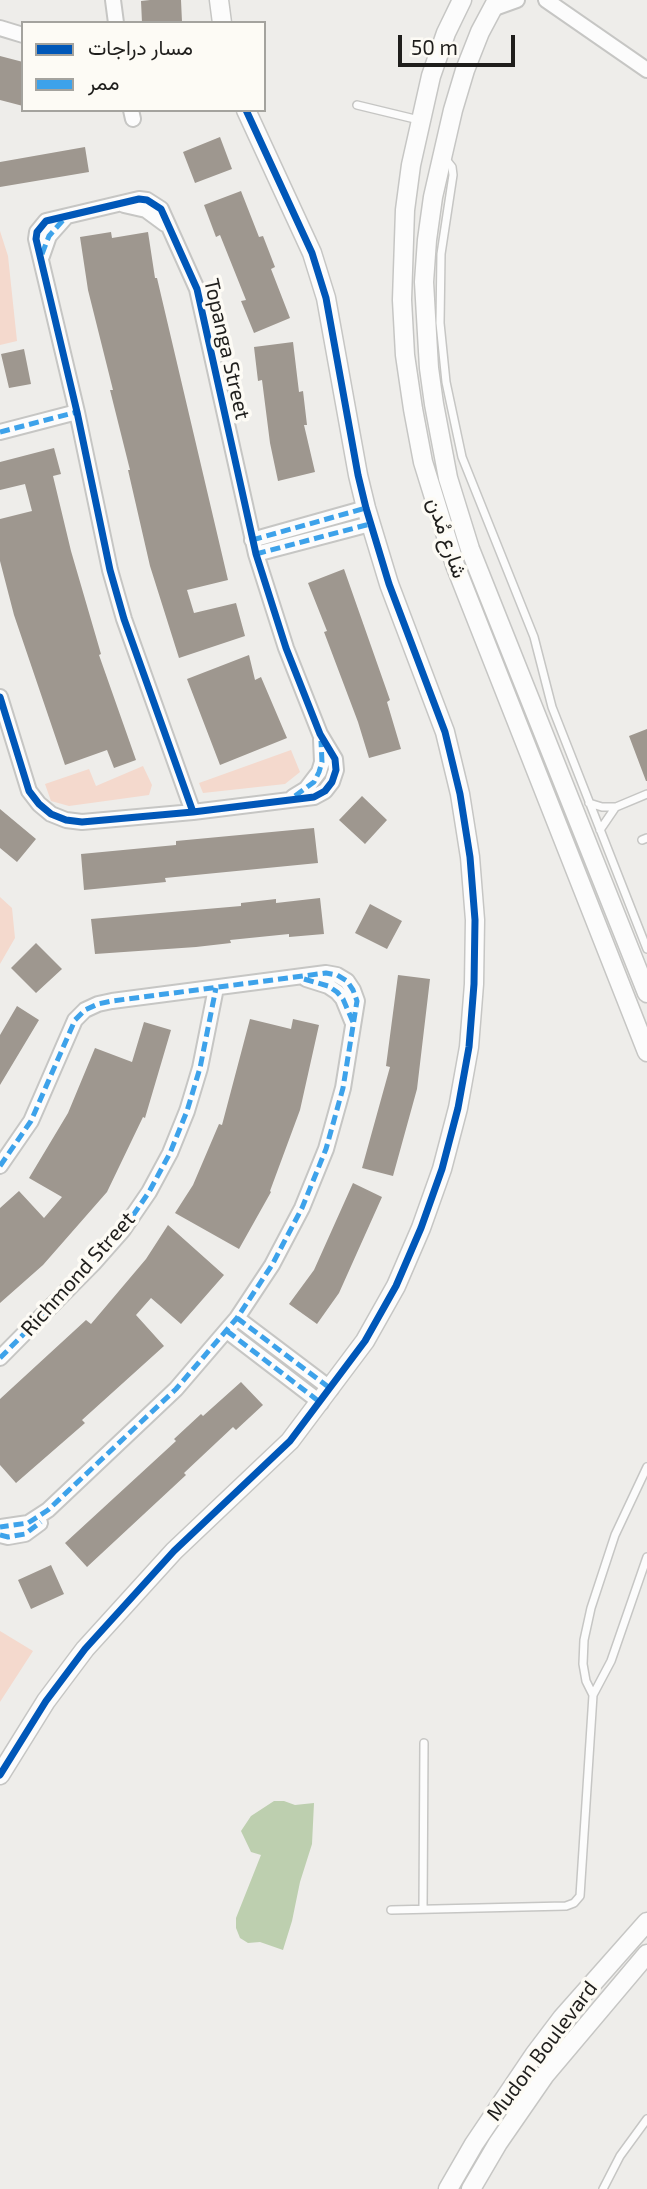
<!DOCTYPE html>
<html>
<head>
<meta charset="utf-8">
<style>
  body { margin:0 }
  #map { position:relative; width:647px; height:2189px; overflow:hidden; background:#eeedea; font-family:"Exo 2",Vazirmatn,sans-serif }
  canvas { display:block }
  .legend { position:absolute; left:21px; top:21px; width:245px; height:91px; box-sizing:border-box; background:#fdfbf5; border:2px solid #a4a39e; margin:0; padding:9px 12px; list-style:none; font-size:21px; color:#1f1e1c }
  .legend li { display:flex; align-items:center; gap:14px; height:35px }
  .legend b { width:35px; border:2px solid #a4a39e }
  .scale { position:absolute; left:398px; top:35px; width:117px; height:32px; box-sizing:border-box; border:4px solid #1f1e1c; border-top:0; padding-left:9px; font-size:21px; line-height:24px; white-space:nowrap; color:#1f1e1c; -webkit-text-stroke:5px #fdfbf5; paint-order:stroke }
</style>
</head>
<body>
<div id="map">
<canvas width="647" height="2189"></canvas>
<ul class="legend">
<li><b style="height:9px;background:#0057b8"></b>مسار دراجات</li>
<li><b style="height:9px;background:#3da2ea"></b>ممر</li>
</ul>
<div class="scale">50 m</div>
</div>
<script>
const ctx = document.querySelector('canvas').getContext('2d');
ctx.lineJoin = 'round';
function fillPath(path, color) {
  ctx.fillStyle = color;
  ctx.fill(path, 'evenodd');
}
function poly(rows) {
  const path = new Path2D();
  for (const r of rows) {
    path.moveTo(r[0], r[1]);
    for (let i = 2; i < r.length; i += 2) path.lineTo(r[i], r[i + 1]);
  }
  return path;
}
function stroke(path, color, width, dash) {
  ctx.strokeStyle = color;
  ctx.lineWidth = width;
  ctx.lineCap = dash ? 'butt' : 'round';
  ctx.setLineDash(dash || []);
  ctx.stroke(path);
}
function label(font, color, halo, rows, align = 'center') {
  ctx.font = font + ' "Exo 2",Vazirmatn,sans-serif';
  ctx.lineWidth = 7;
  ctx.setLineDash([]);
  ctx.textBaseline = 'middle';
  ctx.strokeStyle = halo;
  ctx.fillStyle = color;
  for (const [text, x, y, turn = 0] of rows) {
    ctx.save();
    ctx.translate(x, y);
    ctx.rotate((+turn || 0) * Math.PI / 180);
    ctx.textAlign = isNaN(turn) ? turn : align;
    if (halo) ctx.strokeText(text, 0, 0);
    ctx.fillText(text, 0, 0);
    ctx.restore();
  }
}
fillPath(poly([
  [0,231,8,256,17,341,0,345],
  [291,750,300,772,285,784,203,793,199,783],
  [143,766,152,785,149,795,69,806,51,801,45,784,89,769,96,786],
  [0,897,12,908,15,938,0,964],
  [0,1631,33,1651,0,1702]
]), '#f4d9cd');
fillPath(poly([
  [274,1801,284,1801,295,1805,314,1803,312,1844,300,1882,292,1921,283,1950,260,1942,248,1943,240,1938,236,1928,236,1918,261,1855,251,1852,241,1831,251,1816]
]), '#bdcfaf');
fillPath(poly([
  [150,0,181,0,182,22,142,23,141,1],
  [0,56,23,62,23,106,0,100],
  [220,137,232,169,195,183,183,152],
  [85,147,89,172,0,187,0,162],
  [241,191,259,237,263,236,275,267,271,269,290,318,254,333,241,301,246,300,220,235,216,237,204,205],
  [111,232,112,238,148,232,155,278,157,278,228,580,187,590,194,613,236,603,245,636,179,658,150,566,128,470,130,470,110,390,113,390,88,290,80,237],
  [293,342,299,392,303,391,307,425,304,425,315,472,278,481,270,443,262,380,258,381,254,347],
  [24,349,31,384,9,388,1,354],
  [54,448,61,474,53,476,71,551,101,654,99,655,136,760,114,768,107,750,65,765,14,615,0,561,0,519,32,511,25,484,0,490,0,462],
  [344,569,390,700,387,702,401,749,369,758,358,722,324,632,327,631,308,583],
  [249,655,255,680,261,677,287,738,220,765,187,679],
  [647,729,647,781,646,781,629,736],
  [362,796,387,820,365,844,339,820],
  [0,809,36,839,17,862,0,848],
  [314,828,318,863,165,878,166,882,84,890,81,854,176,845,176,841],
  [320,898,324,934,289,937,289,934,230,940,231,943,196,947,95,954,91,919,241,906,241,903,276,899,276,903],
  [370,904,402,921,387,949,355,933],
  [36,943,62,969,36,993,11,968],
  [398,975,430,979,417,1089,393,1176,362,1168,390,1067,386,1066],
  [17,1006,39,1020,0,1085,0,1035],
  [250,1019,291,1029,293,1019,319,1025,300,1110,270,1191,271,1192,239,1249,175,1213,193,1185,219,1124,222,1125],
  [144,1022,171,1030,145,1118,143,1117,107,1192,43,1265,0,1303,0,1208,19,1191,44,1218,62,1197,29,1178,68,1113,95,1048,132,1062],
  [353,1183,382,1197,339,1293,317,1324,289,1304,314,1270],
  [168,1225,224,1275,181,1324,151,1298,136,1315,164,1346,82,1420,85,1423,16,1483,0,1465,0,1399,86,1320,91,1324,146,1259],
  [241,1382,263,1405,236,1430,233,1427,184,1473,186,1475,87,1567,65,1543,176,1441,174,1439,201,1414,203,1416],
  [51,1565,64,1594,31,1609,18,1580]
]), '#9e978f');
const service = poly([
  [357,105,419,120],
  [444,157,452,167,453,175,441,254,440,323,446,382,462,457,534,637,552,707,647,949],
  [589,803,602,807,616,807,647,794],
  [600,830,615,808],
  [642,840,647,838],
  [593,1695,611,1661,647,1557],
  [423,1909,424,1743],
  [391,1910,566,1906,574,1903,580,1896,593,1695,586,1681,583,1664,584,1640,591,1608,615,1535,647,1467],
  [603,2189,620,2156,647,2119]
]);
const minor = poly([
  [113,0,116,23],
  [546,0,647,70],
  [492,9,517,0],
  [0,28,23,35],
  [131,110,133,119],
  [124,205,146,210,165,224],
  [42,256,49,236,65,218],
  [0,432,77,412],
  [252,540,366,508],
  [256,554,370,524],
  [0,697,29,791,39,804,51,814,66,820,82,822,193,812,314,797,325,791,332,782,336,770,335,759,320,734,286,648,256,554,197,289,161,209,147,200,139,199,46,221,37,232,36,239,77,412,110,570,124,619,193,812],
  [293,797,306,789,319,772,322,762,321,739],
  [306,979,328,986,337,992,343,999,352,1021],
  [0,1166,31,1121,75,1020,85,1010,98,1004,112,1001,326,973,337,975,347,981,353,990,357,1001,343,1088,326,1149,302,1208,272,1265,237,1318,176,1389,48,1510,28,1523,0,1527],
  [237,1318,331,1389],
  [227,1331,321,1403],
  [0,1358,93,1264,123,1230,149,1192,170,1153,187,1111,200,1068,216,988],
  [0,1535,8,1537,25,1534,40,1523]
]);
const tertiary = poly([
  [219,0,222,23],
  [462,0,446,33,431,76,411,165,405,210,402,300,405,355,413,409,423,462,455,565,647,1052],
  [497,0,480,32,465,70,453,110,433,197,427,240,424,282,429,368,434,404,448,478,470,549,647,993],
  [0,1775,46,1701,85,1649,174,1551,290,1441,365,1341,396,1286,421,1228,442,1169,458,1108,469,1047,474,984,475,920,470,857,460,794,445,732,389,584,366,508,358,475,326,298,312,253,246,110],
  [448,2189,474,2144,534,2055,562,2018,647,1922],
  [471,2189,498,2143,545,2075,647,1954]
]);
stroke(service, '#c6c6c4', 10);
stroke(minor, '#c6c6c4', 18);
stroke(tertiary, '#c6c6c4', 21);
stroke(service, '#fcfcfc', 7);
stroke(minor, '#fcfcfc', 14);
stroke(tertiary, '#fcfcfc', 18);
stroke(poly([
  [42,254,49,236,64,219],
  [0,432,77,412],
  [252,540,366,508],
  [256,554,370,524],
  [295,796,314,782,319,772,322,762,321,741],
  [304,979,328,986,337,992,343,999,353,1022],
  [0,1166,31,1121,75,1020,85,1010,98,1004,112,1001,326,973,337,975,347,981,353,990,357,1001,343,1088,326,1149,302,1208,272,1265,237,1318,176,1389,48,1510,28,1523,0,1527],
  [237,1318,331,1389],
  [227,1331,321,1403],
  [0,1358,93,1264,123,1230,149,1192,170,1153,187,1111,200,1068,216,988],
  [0,1535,8,1537,25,1534,41,1522]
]), '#3da2ea', 5, [10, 5]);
stroke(poly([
  [0,697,29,791,39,804,51,814,66,820,82,822,193,812,314,797,325,791,332,782,336,770,335,759,320,734,286,648,256,554,197,289,161,209,147,200,139,199,46,221,37,232,36,239,77,412,110,570,124,619,193,812],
  [0,1775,46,1701,85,1649,174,1551,290,1441,365,1341,396,1286,421,1228,442,1169,458,1108,469,1047,474,984,475,920,470,857,460,794,445,732,389,584,366,508,358,475,326,298,312,253,246,110]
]), '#0057b8', 7);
label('21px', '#1f1e1c', '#fdfbf5', [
  ["Topanga Street",227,349,77],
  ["شارع مُدن",447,538,71],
  ["Richmond Street",78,1274,-48],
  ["Mudon Boulevard",542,2051,-53]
]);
</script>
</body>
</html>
